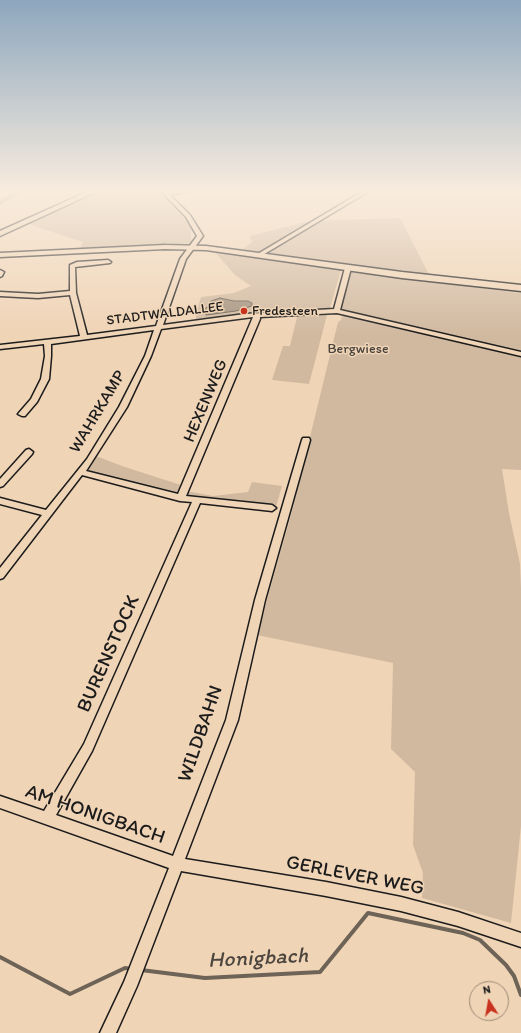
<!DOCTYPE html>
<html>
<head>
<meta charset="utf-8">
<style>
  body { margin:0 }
  #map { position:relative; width:521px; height:1033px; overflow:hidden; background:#f0d4b6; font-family:Itim,sans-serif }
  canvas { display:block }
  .north { position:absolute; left:469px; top:981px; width:40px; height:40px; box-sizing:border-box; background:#f0d4b6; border:1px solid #9b8a78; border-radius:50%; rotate:349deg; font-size:11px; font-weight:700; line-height:16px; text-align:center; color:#1c1c1c }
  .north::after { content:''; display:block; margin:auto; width:14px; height:18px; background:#c8321e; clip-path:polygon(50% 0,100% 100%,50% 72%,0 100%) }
</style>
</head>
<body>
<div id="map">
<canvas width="521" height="1033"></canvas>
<div class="north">N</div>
</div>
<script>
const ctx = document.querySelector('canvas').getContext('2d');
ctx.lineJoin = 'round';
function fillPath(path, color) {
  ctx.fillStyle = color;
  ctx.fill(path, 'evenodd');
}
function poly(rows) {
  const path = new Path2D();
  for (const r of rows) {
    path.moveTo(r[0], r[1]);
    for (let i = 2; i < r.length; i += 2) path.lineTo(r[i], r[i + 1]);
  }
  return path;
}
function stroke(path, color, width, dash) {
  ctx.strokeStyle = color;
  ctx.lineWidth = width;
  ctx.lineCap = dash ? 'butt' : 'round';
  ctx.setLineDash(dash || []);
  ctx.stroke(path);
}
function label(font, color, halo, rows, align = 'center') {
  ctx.font = font + ' Itim,sans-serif';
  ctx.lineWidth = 3;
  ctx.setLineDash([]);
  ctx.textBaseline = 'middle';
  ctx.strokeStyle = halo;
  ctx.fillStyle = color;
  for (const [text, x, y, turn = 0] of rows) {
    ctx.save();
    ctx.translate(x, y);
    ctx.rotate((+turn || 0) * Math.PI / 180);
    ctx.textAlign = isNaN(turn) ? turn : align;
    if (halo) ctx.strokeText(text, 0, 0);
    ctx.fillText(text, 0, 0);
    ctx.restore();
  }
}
fillPath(poly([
  [103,190,158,190,191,226,191,243,80,249,83,242,28,224],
  [400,218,431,278,243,249,252,242,250,236,310,221],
  [214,251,341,270,330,308,254,312,252,315,200,321,202,319,196,319,196,314,201,297,234,293,251,286,235,275],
  [220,298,234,301,248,301,236,311,227,312,205,309,210,304],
  [350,272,521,293,521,353,339,310],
  [343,313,521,356,521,470,502,469,509,513,520,564,521,588,521,826,511,923,422,898,423,873,413,845,415,772,391,749,393,663,257,635,291,515,338,322,341,320],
  [327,315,309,384,272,380,283,346,290,346,297,317],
  [96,456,122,466,187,487,186,491,213,496,248,492,252,482,282,486,276,507,199,500,83,471]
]), '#d1b9a0');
const water = poly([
  [220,298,234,301,248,301,252,303,252,306,236,311,206,315,205,309,210,304,211,301,220,298]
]);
fillPath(water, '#a4937f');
stroke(water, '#6e6357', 1);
stroke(poly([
  [0,957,70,994,125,968,132,969],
  [141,970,205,978,320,972,368,913,463,933,480,940,506,965,514,976,521,995]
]), '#6e6357', 4);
fillPath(poly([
  [17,190,27,190,0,205,0,200,17,190]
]), '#a4937f');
const street = poly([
  [160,190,165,190,167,192,196,190,170,195,190,215,203,236,186,259,163,325,245,314,334,309,345,268,348,266,351,268,340,310,521,352,521,356,337,313,260,317,260,319,186,496,272,505,276,508,272,511,200,503,92,751,56,815,173,856,226,720,255,600,302,440,303,438,309,438,310,440,265,600,238,720,185,859,326,882,401,897,458,912,521,933,521,947,458,926,401,911,326,896,181,871,137,986,116,1033,100,1033,124,982,169,868,0,808,0,796,44,811,84,744,192,502,180,501,82,475,3,578,0,579,0,568,42,515,0,504,0,498,46,510,87,459,119,407,145,356,154,330,51,344,51,356,49,379,37,402,25,416,22,416,18,414,31,399,41,379,45,356,44,344,0,349,0,345,80,336,70,295,38,298,0,296,0,292,38,294,70,291,70,265,77,262,108,260,111,262,110,263,75,267,76,293,87,335,156,326,180,259,197,236,186,217,160,190],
  [253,317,178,494,86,471,127,407,151,356,161,329,253,317],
  [365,190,371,190,261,256,256,255,365,190],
  [0,270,4,272,2,276,0,277,0,270],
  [29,449,33,452,32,454,3,486,0,487,0,479,26,450,29,449]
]);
const secondary = poly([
  [91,190,100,190,0,236,0,231,91,190],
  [165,245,206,246,402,272,521,285,521,291,402,278,206,250,165,249,0,257,0,253,165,245]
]);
stroke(street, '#1c1c1c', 3);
stroke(secondary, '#1c1c1c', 3);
fillPath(street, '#f0d4b6');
fillPath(secondary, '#f0d4b6');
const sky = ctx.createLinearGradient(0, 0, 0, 335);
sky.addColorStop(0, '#8da7be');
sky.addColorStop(0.57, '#f8ecde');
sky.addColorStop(1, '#f8ecde00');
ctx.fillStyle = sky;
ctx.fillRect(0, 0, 521, 335);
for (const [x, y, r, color] of [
  [244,311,4,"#c8321e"]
]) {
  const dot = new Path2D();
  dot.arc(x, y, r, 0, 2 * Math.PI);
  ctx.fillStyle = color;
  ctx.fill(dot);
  stroke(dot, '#f0d4b6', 1.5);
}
label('14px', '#1c1c1c', '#f0d4b6', [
  ["Fredesteen",252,311]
], 'left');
label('14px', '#1c1c1c', '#f0d4b6', [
  ["STADTWALDALLEE",165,314,-7]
]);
label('14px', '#49433d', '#f0d4b6', [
  ["Bergwiese",358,349]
]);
label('17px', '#1c1c1c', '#f0d4b6', [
  ["HEXENWEG",206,401,-67],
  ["WAHRKAMP",98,412,-59]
]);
label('20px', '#1c1c1c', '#f0d4b6', [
  ["BURENSTOCK",109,654,-66],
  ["WILDBAHN",201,734,-71],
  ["AM HONIGBACH",95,815,19],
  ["GERLEVER WEG",355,876,11]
]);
label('italic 22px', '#4c463f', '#f0d4b6', [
  ["Honigbach",258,959,-3]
]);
</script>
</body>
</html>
